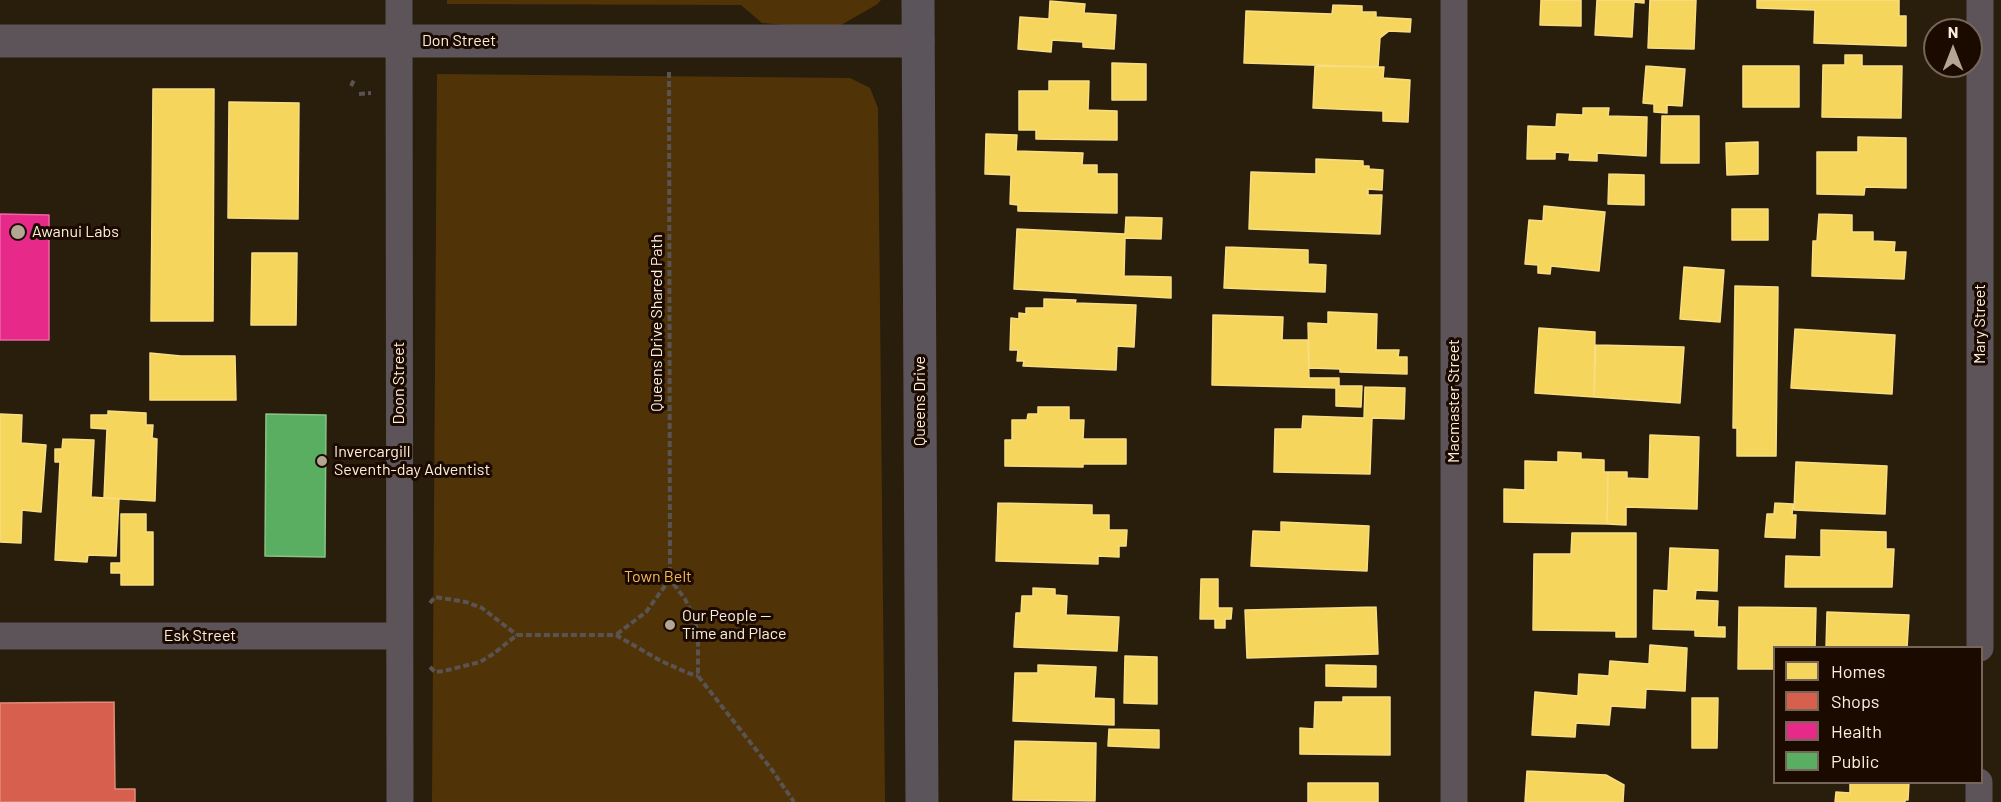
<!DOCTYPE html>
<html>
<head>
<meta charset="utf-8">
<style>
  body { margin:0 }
  #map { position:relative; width:2001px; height:802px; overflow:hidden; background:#291d0c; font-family:Barlow,sans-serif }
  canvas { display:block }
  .legend { position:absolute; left:1773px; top:646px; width:210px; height:138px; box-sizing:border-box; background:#1a0a00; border:2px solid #756658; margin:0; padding:8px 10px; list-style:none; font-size:18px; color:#fdefdd }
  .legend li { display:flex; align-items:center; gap:12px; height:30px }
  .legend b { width:30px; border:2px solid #756658 }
  .north { position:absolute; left:1923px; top:18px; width:60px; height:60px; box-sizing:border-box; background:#1a0a00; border:2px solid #756658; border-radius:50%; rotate:0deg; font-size:16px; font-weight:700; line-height:24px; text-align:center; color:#fdefdd }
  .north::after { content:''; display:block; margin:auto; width:21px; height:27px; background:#b3a694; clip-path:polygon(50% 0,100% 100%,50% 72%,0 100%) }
</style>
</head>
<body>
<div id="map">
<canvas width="2001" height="802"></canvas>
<ul class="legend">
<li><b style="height:16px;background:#f6d55c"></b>Homes</li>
<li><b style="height:16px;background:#d6604d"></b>Shops</li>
<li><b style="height:16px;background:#e7298a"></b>Health</li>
<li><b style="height:16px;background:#5aae61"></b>Public</li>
</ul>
<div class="north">N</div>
</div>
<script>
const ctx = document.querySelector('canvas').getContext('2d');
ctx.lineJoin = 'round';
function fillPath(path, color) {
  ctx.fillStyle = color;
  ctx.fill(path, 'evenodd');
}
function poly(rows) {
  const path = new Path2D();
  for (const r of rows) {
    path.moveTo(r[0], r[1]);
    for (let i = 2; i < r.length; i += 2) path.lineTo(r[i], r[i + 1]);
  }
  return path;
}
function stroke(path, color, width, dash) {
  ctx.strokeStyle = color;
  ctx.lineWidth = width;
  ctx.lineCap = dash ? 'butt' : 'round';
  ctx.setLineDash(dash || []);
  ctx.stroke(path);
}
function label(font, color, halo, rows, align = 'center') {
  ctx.font = font + ' Barlow,sans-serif';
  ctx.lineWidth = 6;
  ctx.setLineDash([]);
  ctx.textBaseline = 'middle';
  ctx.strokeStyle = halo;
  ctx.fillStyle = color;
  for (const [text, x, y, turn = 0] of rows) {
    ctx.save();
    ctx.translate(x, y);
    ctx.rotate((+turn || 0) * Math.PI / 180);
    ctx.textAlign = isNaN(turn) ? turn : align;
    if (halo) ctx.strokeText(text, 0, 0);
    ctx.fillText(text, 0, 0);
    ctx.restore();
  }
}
fillPath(poly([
  [447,0,881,0,876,5,834,29,762,23,741,5,447,4],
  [437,74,850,78,870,88,878,108,885,802,432,802]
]), '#503408');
const homes = poly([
  [1541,0,1581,0,1581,26,1540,25,1541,0],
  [1597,0,1644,0,1644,3,1634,2,1632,37,1595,35,1597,0],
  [1650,0,1696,0,1694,49,1648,48,1650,0],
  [1757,0,1899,0,1899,16,1906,16,1906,46,1814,43,1815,10,1757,8,1757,0],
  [1050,1,1085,4,1084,13,1116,15,1114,49,1083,47,1083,42,1052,40,1051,52,1018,49,1020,17,1049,19,1050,1],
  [1333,5,1362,6,1362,12,1376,12,1376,17,1411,19,1410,32,1389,31,1380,38,1378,67,1244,63,1246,11,1332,14,1333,5],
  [1845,55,1862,55,1862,66,1902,66,1901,118,1822,117,1823,65,1845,65,1845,55],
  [1112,63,1146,64,1146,100,1112,100,1112,63],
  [1315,66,1384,67,1383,78,1410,80,1408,122,1383,121,1383,111,1313,108,1315,66],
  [1646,66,1685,69,1682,106,1667,105,1667,113,1654,112,1654,104,1643,103,1646,66],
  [1743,66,1799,66,1799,107,1743,107,1743,66],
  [1049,81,1089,81,1088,110,1117,111,1117,140,1036,139,1036,130,1019,130,1019,91,1049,91,1049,81],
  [153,89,214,89,213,321,151,321,153,89],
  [229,102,299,103,298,219,228,218,229,102],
  [1583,108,1609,108,1608,116,1647,117,1646,156,1597,153,1597,161,1569,160,1570,153,1555,152,1555,159,1527,159,1528,126,1556,127,1557,114,1583,115,1583,108],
  [1662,116,1699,116,1699,163,1661,163,1662,116],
  [986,134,1017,135,1016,151,1083,153,1082,165,1097,165,1097,174,1117,174,1117,213,1018,211,1018,205,1010,204,1011,175,985,174,986,134],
  [1858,137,1906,138,1906,188,1865,187,1864,195,1817,194,1817,152,1858,152,1858,137],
  [1758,142,1758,174,1727,175,1726,143,1758,142],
  [1316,159,1363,161,1363,166,1369,166,1369,169,1383,170,1382,190,1368,189,1368,195,1382,195,1380,234,1249,229,1251,172,1316,174,1316,159],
  [1609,174,1644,175,1644,205,1608,204,1609,174],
  [1544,206,1605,212,1599,271,1551,266,1550,274,1538,273,1538,265,1525,264,1529,220,1543,221,1544,206],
  [1732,209,1768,209,1768,240,1732,240,1732,209],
  [1819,214,1852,215,1852,232,1873,232,1873,241,1895,242,1894,252,1906,252,1904,279,1812,276,1813,241,1817,241,1819,214],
  [1126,217,1162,218,1161,239,1125,238,1124,276,1171,277,1171,298,1014,289,1017,229,1125,234,1126,217],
  [1226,247,1308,250,1308,264,1326,265,1325,292,1224,288,1226,247],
  [252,253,297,253,296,325,251,325,252,253],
  [1684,267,1724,270,1720,322,1680,319,1684,267],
  [1735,286,1778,287,1776,456,1737,456,1737,428,1733,428,1735,286],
  [1044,299,1076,300,1075,303,1136,305,1134,347,1117,346,1116,370,1023,366,1024,361,1017,361,1018,350,1010,350,1011,318,1019,319,1019,313,1026,314,1026,308,1044,308,1044,299],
  [1328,312,1377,314,1376,350,1399,350,1398,357,1407,357,1407,374,1340,372,1340,369,1309,368,1308,323,1328,324,1328,312],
  [1213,315,1283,317,1282,340,1308,340,1309,378,1339,378,1339,386,1362,386,1361,407,1336,406,1336,388,1212,385,1213,315],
  [1539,328,1595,332,1594,397,1535,393,1539,328],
  [1795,329,1895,335,1892,394,1791,388,1795,329],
  [1596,345,1684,347,1680,403,1594,397,1596,345],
  [150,353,181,356,235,356,236,400,150,400,150,353],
  [1365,387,1405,388,1404,419,1372,418,1370,474,1274,472,1275,429,1302,429,1303,416,1364,418,1365,387],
  [1038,407,1069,407,1069,420,1084,420,1083,439,1126,439,1126,464,1083,464,1083,467,1005,466,1005,440,1012,440,1012,420,1027,420,1028,414,1038,414,1038,407],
  [108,411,146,413,146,425,153,425,152,438,157,439,155,501,104,498,107,429,91,428,91,415,108,415,108,411],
  [0,414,22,415,21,443,46,445,41,512,22,510,21,543,0,542,0,414],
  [1650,435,1699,437,1697,509,1626,507,1626,525,1607,524,1608,472,1627,472,1627,478,1649,479,1650,435],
  [63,439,94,440,91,497,119,499,116,556,88,555,87,562,55,560,60,462,55,462,55,449,62,449,63,439],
  [1558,452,1581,453,1581,459,1604,460,1604,472,1608,472,1607,524,1504,522,1504,489,1525,490,1525,461,1558,462,1558,452],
  [1796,462,1887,466,1885,514,1794,510,1796,462],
  [998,503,1092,505,1092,515,1109,515,1109,530,1127,530,1126,546,1119,546,1119,557,1098,556,1098,564,996,561,998,503],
  [1775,503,1793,504,1792,515,1796,515,1795,538,1765,537,1767,514,1774,514,1775,503],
  [121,514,146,514,146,532,153,532,153,585,121,585,121,573,111,573,111,563,121,563,121,514],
  [1281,522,1369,526,1367,571,1251,566,1253,531,1281,532,1281,522],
  [1821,530,1886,532,1886,549,1894,549,1892,587,1785,587,1786,556,1821,557,1821,530],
  [1572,533,1636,533,1636,637,1616,637,1616,631,1533,630,1534,554,1571,554,1572,533],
  [1670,548,1718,550,1717,591,1696,590,1695,600,1718,601,1717,627,1725,627,1725,637,1695,636,1695,630,1653,629,1654,590,1668,591,1670,548],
  [1201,579,1218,579,1218,608,1232,608,1231,619,1225,619,1225,628,1215,628,1215,619,1200,619,1201,579],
  [1033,588,1055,589,1055,595,1067,596,1066,615,1119,617,1117,651,1014,647,1016,613,1021,613,1022,596,1033,596,1033,588],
  [1376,607,1378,654,1247,658,1245,610,1376,607],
  [1739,607,1816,608,1815,648,1774,648,1774,669,1738,669,1739,607],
  [1827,612,1909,615,1907,648,1826,648,1827,612],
  [1650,645,1687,648,1685,691,1646,689,1645,708,1611,706,1609,725,1576,723,1575,737,1532,735,1535,692,1578,696,1579,674,1609,676,1610,661,1649,664,1650,645],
  [1125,656,1157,657,1157,704,1124,703,1125,656],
  [1038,665,1096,667,1094,698,1114,699,1114,725,1013,721,1015,673,1038,673,1038,665],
  [1326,665,1376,666,1376,687,1326,686,1326,665],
  [1343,697,1390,697,1390,755,1300,754,1300,728,1314,729,1315,702,1343,702,1343,697],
  [1692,698,1718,698,1717,748,1692,748,1692,698],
  [1109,729,1159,730,1159,748,1108,746,1109,729],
  [1015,741,1096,743,1095,801,1013,800,1015,741],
  [1527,771,1606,775,1624,785,1623,802,1525,802,1527,771],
  [1850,782,1909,782,1908,800,1905,800,1905,802,1835,802,1836,792,1850,793,1850,782],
  [1308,783,1378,783,1378,802,1308,802,1308,783]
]);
fillPath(homes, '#f6d55c');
stroke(homes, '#f8dd83', 1.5);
const shops = poly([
  [114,702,115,789,135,789,135,802,0,802,0,703,114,702]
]);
fillPath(shops, '#d6604d');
stroke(shops, '#e28b78', 1.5);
const health = poly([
  [0,214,49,215,49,340,0,340,0,214]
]);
fillPath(health, '#e7298a');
stroke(health, '#ee64a3', 1.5);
const public = poly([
  [266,414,326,415,325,557,265,556,266,414]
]);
fillPath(public, '#5aae61');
stroke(public, '#8bc286', 1.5);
stroke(poly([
  [669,72,670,579,685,599,695,620,698,638,698,676,772,770,794,802],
  [351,86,355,78],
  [359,94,371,93],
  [430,603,435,597,466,602,482,608,517,635],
  [617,634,646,612,670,579],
  [430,667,435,672,444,671,480,662,493,654,517,635,616,635,661,661,688,673,698,676]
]), '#595352', 4, [6, 3]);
stroke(poly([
  [399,0,400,802],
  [1454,0,1454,802],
  [0,636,399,636],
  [1980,648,1980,0],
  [1979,802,1979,782]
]), '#5c5458', 27);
stroke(poly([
  [0,41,918,41]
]), '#5c5458', 33);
stroke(poly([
  [918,0,922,802]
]), '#5c545b', 33);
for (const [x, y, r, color] of [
  [18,232,8,"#b3a694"],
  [322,461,6,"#b3a694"],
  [670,625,6,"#b3a694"]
]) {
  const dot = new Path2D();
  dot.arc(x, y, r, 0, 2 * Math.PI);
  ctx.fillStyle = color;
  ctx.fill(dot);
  stroke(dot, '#1a0a00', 2);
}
label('16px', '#fdefdd', '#1a0a00', [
  ["Don Street",459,41],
  ["Queens Drive Shared Path",657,323,-90],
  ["Mary Street",1980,324,-90],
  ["Doon Street",399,383,-90],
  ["Queens Drive",920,401,-90],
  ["Macmaster Street",1454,401,-90],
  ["Esk Street",200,636]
]);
label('16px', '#fdefdd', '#1a0a00', [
  ["Awanui Labs",32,232],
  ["Invercargill",334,452],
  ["Seventh-day Adventist",334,470],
  ["Our People —",682,616],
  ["Time and Place",682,634]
], 'left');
label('16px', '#f8b758', '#1a0a00', [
  ["Town Belt",658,577]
]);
</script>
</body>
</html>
